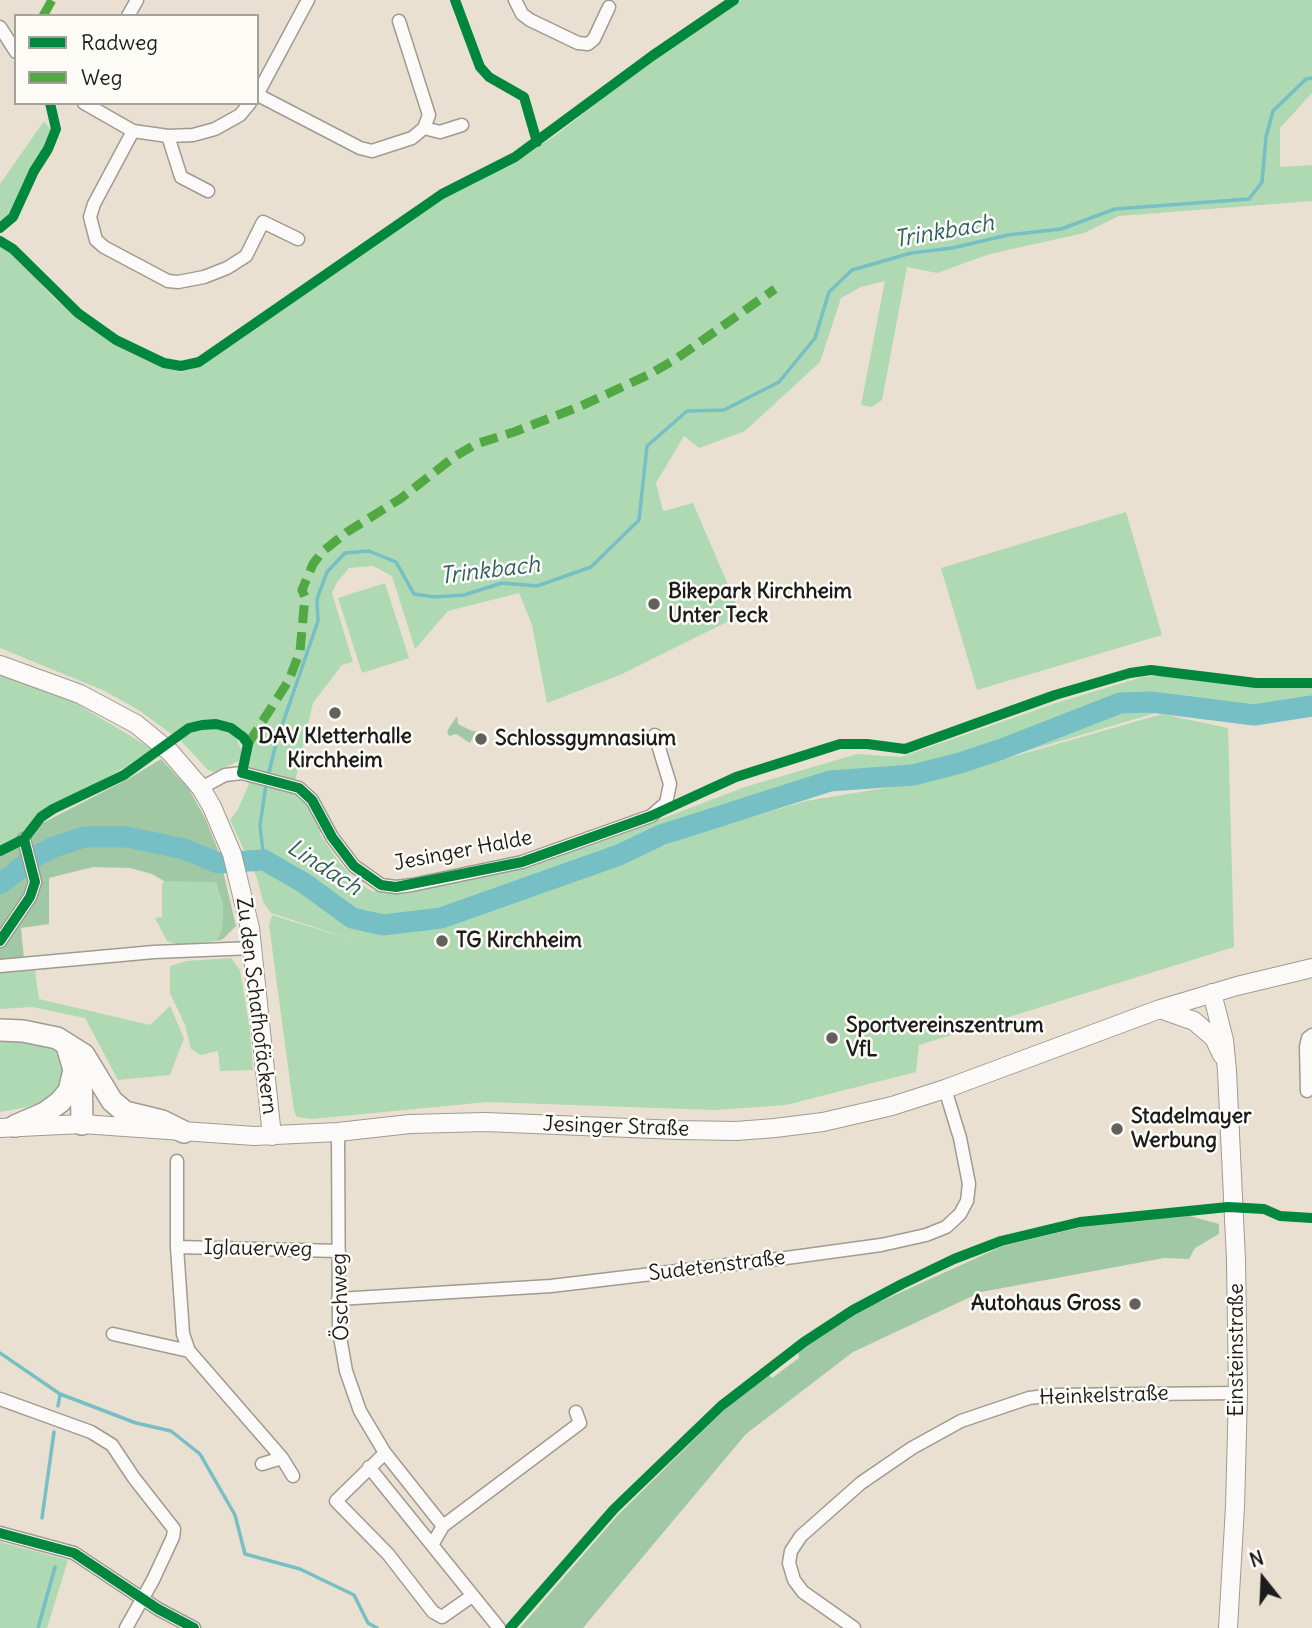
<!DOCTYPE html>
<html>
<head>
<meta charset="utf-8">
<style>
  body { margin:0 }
  #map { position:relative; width:1312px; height:1628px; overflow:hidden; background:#eae0d2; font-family:Delius,sans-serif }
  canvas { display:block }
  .legend { position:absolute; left:14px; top:14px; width:245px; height:91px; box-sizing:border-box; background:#fdfcf7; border:2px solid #a3a29f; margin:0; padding:9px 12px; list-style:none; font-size:21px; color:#1c1c1c }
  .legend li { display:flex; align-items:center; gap:14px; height:35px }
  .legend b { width:35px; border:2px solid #a3a29f }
  .north { position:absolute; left:1228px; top:1544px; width:70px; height:70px; -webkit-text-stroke:5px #fdfcf7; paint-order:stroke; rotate:342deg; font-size:19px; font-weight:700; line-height:28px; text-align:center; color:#1c1c1c }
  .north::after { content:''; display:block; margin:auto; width:24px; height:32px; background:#1c1c1c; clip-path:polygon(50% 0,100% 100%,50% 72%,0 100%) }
</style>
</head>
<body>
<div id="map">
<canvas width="1312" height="1628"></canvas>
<ul class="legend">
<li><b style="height:9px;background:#00873e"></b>Radweg</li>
<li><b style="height:9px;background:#52a943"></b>Weg</li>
</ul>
<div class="north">N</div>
</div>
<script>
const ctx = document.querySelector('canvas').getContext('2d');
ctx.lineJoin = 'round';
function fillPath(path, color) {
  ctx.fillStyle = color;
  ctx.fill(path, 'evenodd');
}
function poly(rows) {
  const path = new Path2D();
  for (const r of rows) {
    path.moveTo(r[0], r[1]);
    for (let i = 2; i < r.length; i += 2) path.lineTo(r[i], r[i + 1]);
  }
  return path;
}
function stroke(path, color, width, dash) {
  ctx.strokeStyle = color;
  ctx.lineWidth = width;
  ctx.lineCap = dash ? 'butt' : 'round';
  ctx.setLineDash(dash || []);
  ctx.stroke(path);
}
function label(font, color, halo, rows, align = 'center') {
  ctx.font = font + ' Delius,sans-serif';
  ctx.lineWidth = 5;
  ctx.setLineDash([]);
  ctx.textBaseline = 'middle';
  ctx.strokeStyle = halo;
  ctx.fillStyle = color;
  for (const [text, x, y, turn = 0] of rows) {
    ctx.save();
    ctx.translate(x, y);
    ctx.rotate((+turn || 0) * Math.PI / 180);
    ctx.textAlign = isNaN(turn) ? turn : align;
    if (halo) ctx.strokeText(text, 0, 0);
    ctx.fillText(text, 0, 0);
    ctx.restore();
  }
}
fillPath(poly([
  [741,0,1312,0,1312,93,1280,128,1280,167,1312,165,1312,201,1119,216,1084,233,990,254,937,273,907,267,882,400,872,407,861,405,885,281,861,287,841,298,820,362,745,431,699,448,684,436,656,483,663,511,693,503,741,615,620,675,547,703,532,625,519,593,448,611,415,649,392,576,373,566,349,568,337,582,332,593,353,662,342,665,313,703,293,790,303,799,323,831,319,833,339,862,357,882,374,892,377,888,523,866,598,843,745,787,857,754,901,757,1056,703,1142,677,1172,675,1279,688,1312,685,1312,710,1251,724,1159,712,928,780,851,787,792,799,706,825,459,920,707,830,806,801,928,781,1162,714,1228,728,1234,947,919,1045,916,1072,786,1105,715,1110,487,1102,312,1119,297,1117,294,1111,269,925,272,915,356,941,271,913,263,902,257,878,230,820,238,809,249,784,248,760,252,744,236,738,242,751,239,761,214,772,208,770,181,741,140,711,105,691,0,648,0,245,10,251,56,300,101,334,149,361,181,372,200,367,354,260,395,228,443,197,498,169,555,136,649,62],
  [44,121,53,132,30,172,11,211,5,220,0,221,0,184],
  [1126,512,1162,635,977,690,941,568],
  [385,583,409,658,362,673,338,598],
  [0,674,69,699,152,749,124,768,51,809,30,823,22,837,0,847],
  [164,881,216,881,223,905,222,928,217,941,180,945,167,941,155,918,162,917,162,884],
  [231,958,240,970,250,1030,253,1070,220,1071,218,1051,201,1055,191,1049,185,1025,170,993,170,966,186,961],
  [35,970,39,999,150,1025,170,1006,184,1038,170,1075,118,1080,85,1018,32,1007,0,1009,0,973],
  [0,1037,40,1040,63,1053,69,1073,52,1099,27,1107,0,1112],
  [0,1542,68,1560,47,1628,0,1628]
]), '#aed9b2');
fillPath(poly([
  [457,716,458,724,472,731,476,731,470,743,456,734,449,736,447,731],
  [161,759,189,789,205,818,218,850,236,926,223,939,217,941,222,928,223,905,216,882,164,881,152,874,130,868,93,867,49,878,49,924,21,928,24,959,0,961,0,855,28,837,35,827,130,778],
  [1190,1216,1219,1224,1219,1234,1195,1248,1189,1259,1164,1258,981,1292,853,1352,746,1434,583,1628,520,1628,617,1516,723,1411,769,1374,772,1378,799,1358,798,1352,864,1309,1003,1246,1082,1227]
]), '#a1c8a5');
stroke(poly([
  [268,776,277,740,318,621,317,599,327,572,345,553,369,551,396,562,414,594,434,597,464,595,502,583,537,586,591,567,639,520,647,446,687,411,724,410,779,382,815,338,829,292,852,270,911,253,952,248,1008,235,1061,229,1115,209,1249,199,1262,182,1266,137,1273,111,1306,79,1312,78],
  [264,860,260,826,266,784],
  [0,1353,60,1394,136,1423,171,1431,200,1454,235,1515,245,1554,300,1569,354,1595,368,1623,377,1628],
  [58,1406,60,1395],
  [42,1518,54,1432],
  [38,1628,55,1567]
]), '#75bfc5', 3.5);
stroke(poly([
  [0,884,36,856,54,847,84,837,127,837,184,849,218,863,264,860,304,883,352,918,383,925,441,918,619,855,661,835,830,781,913,775,960,763,1002,749,1120,703,1151,702,1254,715,1312,706]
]), '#75bfc5', 21);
const street = poly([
  [515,0,522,14,530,20,578,43,588,44,594,39,609,7],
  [128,16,137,0],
  [0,27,16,52],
  [257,95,308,0],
  [258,95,360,148,372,151,412,138,424,128,429,115,399,21],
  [84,103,133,131,168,136,193,135,215,129,240,115,250,103],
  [424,128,440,132,462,125],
  [133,131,94,204,90,217,96,240,104,247,168,281,178,282,204,277,227,268,246,256,263,222,298,239],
  [168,136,181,177,208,191],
  [201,788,225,775,242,773,299,788,312,800,332,837,354,866,381,885,396,887,412,885,522,862,651,816,666,803,670,784,655,735],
  [0,941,30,897,35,882,24,839],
  [0,966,154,952,253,948],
  [1307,1091,1306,1047,1308,1038,1312,1035],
  [338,1132,339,1331,346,1371,360,1411,385,1453,336,1501,388,1554,433,1612,442,1617,472,1596],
  [177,1161,177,1247,183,1334,189,1351,282,1458,293,1476],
  [177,1247,339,1251],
  [338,1299,551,1286,786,1258,881,1245,926,1235,946,1227,960,1214,967,1201,969,1184,960,1138,945,1089],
  [113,1334,189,1351],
  [0,1399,91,1432,112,1445,134,1478,174,1529,173,1537,153,1580,126,1628],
  [385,1453,443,1526],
  [262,1464,282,1458],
  [369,1467,499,1628],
  [0,1533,74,1553,158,1609,194,1628],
  [432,1545,443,1526,580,1423,576,1412],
  [854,1628,803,1592,794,1580,789,1563,791,1551,801,1536,861,1483,912,1448,961,1421,1029,1398,1053,1395,1238,1393]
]);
const secondary = poly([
  [0,665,80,694,136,724,170,752,201,788,212,807,232,854,250,928,272,1136],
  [1212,993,1224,1040,1227,1071,1236,1260,1238,1393,1235,1507,1228,1628],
  [1160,1009,1194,1021,1214,1038,1222,1055],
  [0,1128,82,1124,254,1136,338,1132,410,1124,485,1122,678,1130,736,1131,775,1128,823,1122,892,1106,945,1089,1160,1009,1237,986,1312,968]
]);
const primary = poly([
  [0,1030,23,1031,57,1038,84,1055,112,1101,125,1112,162,1121,184,1132],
  [81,1069,82,1124],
  [15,1126,45,1113,60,1102,69,1091,74,1070,68,1049]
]);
stroke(street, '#a09a92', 15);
stroke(secondary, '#a09a92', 20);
stroke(primary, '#a09a92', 24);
stroke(street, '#fcfaf8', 12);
stroke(secondary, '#fcfaf8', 18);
stroke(primary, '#fcfaf8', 21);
stroke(poly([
  [43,16,52,0],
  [248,744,289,680,300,651,305,597,302,590,313,564,322,552,347,532,400,499,454,457,476,444,514,432,581,406,648,375,676,359,775,289]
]), '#52a943', 9, [18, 9]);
stroke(poly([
  [455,0,480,67,489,77,524,97,537,142],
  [0,228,13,217,34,171,48,149,56,129,50,103],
  [0,241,13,249,78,313,116,340,164,363,181,366,199,362,442,194,515,157,652,56,734,0],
  [0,851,24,839,41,817,53,809,124,775,189,728,202,725,216,724,231,728,243,737,248,744,242,773,299,788,312,800,332,837,354,866,381,885,396,887,522,862,651,816,736,777,840,744,867,744,905,749,1055,695,1130,673,1151,670,1256,683,1312,683],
  [0,941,30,897,35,882,24,839],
  [0,1533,74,1553,158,1609,194,1628],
  [510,1628,614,1509,721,1406,804,1342,853,1310,902,1284,954,1259,1001,1241,1080,1222,1228,1207,1264,1209,1280,1216,1312,1218]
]), '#00873e', 10);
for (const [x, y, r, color] of [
  [654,604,7,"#64615c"],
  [335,713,7,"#64615c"],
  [481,739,7,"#64615c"],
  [442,941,7,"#64615c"],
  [832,1038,7,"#64615c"],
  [1117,1129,7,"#64615c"],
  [1135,1304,7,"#64615c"]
]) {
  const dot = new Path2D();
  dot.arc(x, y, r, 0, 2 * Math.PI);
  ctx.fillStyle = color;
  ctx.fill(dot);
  stroke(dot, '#fdfcf7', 2.5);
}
label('bold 21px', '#1c1c1c', '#fdfcf7', [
  ["Bikepark Kirchheim",668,592],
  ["Unter Teck",668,616],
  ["DAV Kletterhalle",335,737,"center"],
  ["Kirchheim",335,761,"center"],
  ["Schlossgymnasium",495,739],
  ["TG Kirchheim",456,941],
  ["Sportvereinszentrum",846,1026],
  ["VfL",846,1050],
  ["Stadelmayer",1131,1117],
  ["Werbung",1131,1141],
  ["Autohaus Gross",1121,1304,"right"]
], 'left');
label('21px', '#1c1c1c', '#fdfcf7', [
  ["Jesinger Halde",463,851,-11],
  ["Zu den Schafhofäckern",256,1006,83],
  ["Jesinger Straße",616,1127,2],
  ["Iglauerweg",258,1249,1],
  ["Sudetenstraße",717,1266,-7],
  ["Öschweg",341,1297,-92],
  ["Einsteinstraße",1237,1350,-90],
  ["Heinkelstraße",1104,1396,-2]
]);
label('italic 23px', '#2e5f65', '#fdfcf7', [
  ["Trinkbach",944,232,-10],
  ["Trinkbach",490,571,-7],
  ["Lindach",324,868,33]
]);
</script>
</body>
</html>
